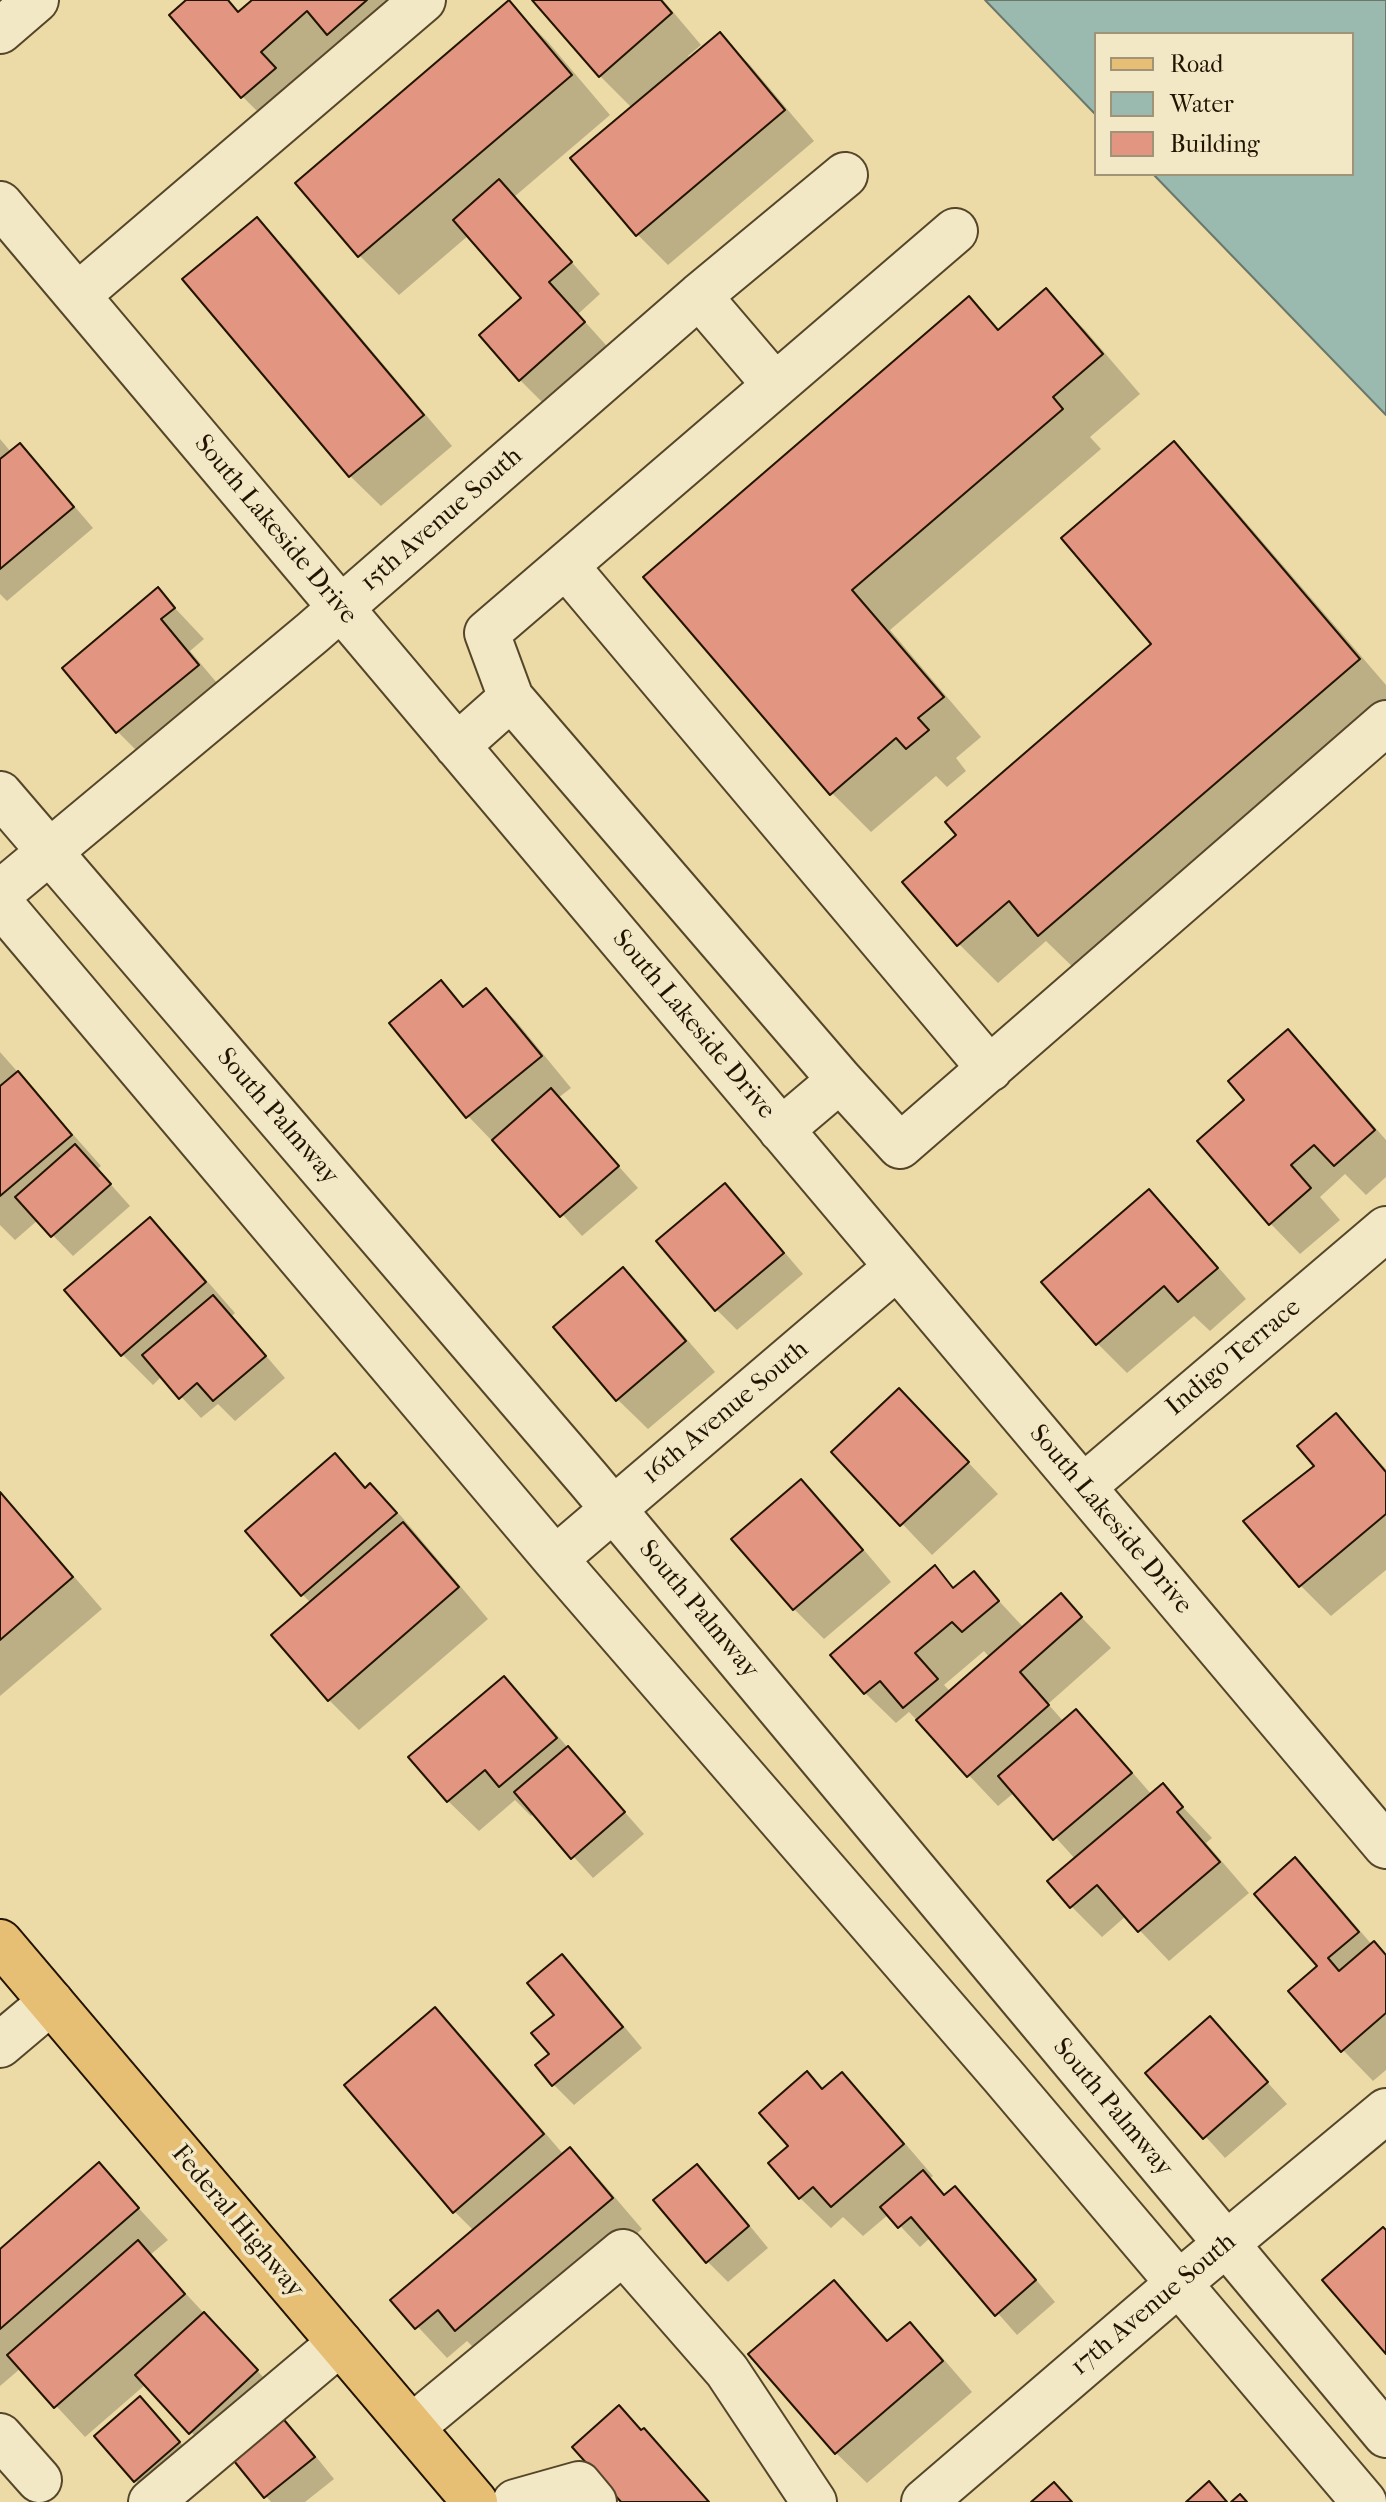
<!DOCTYPE html>
<html>
<head>
<meta charset="utf-8">
<style>
  body { margin:0 }
  #map { position:relative; width:1386px; height:2502px; overflow:hidden; background:#ecdba7; font-family:"IM FELL French Canon",serif }
  canvas { display:block }
  .legend { position:absolute; left:1094px; top:32px; width:260px; height:144px; box-sizing:border-box; background:#f3e8c6; border:2px solid #a09377; margin:0; padding:10px 14px; list-style:none; font-size:24px; color:#231400 }
  .legend li { display:flex; align-items:center; gap:16px; height:40px }
  .legend b { width:40px; border:2px solid #a09377 }
</style>
</head>
<body>
<div id="map">
<canvas width="1386" height="2502"></canvas>
<ul class="legend">
<li><b style="height:10px;background:#e6be74"></b>Road</li>
<li><b style="height:22px;background:#9ab9af"></b>Water</li>
<li><b style="height:22px;background:#e29580"></b>Building</li>
</ul>
</div>
<script>
const ctx = document.querySelector('canvas').getContext('2d');
ctx.lineJoin = 'round';
function fillPath(path, color) {
  ctx.fillStyle = color;
  ctx.fill(path, 'evenodd');
}
function poly(rows) {
  const path = new Path2D();
  for (const r of rows) {
    path.moveTo(r[0], r[1]);
    for (let i = 2; i < r.length; i += 2) path.lineTo(r[i], r[i + 1]);
  }
  return path;
}
function stroke(path, color, width, dash) {
  ctx.strokeStyle = color;
  ctx.lineWidth = width;
  ctx.lineCap = dash ? 'butt' : 'round';
  ctx.setLineDash(dash || []);
  ctx.stroke(path);
}
function label(font, color, halo, rows, align = 'center') {
  ctx.font = font + ' "IM FELL French Canon",serif';
  ctx.lineWidth = 7;
  ctx.setLineDash([]);
  ctx.textBaseline = 'middle';
  ctx.strokeStyle = halo;
  ctx.fillStyle = color;
  for (const [text, x, y, turn = 0] of rows) {
    ctx.save();
    ctx.translate(x, y);
    ctx.rotate((+turn || 0) * Math.PI / 180);
    ctx.textAlign = isNaN(turn) ? turn : align;
    if (halo) ctx.strokeText(text, 0, 0);
    ctx.fillText(text, 0, 0);
    ctx.restore();
  }
}
const water = poly([
  [985,0,1386,0,1386,415,1153,174,1352,174,1352,34,1096,34,1096,115,985,0]
]);
fillPath(water, '#9ab9af');
stroke(water, '#6a7769', 2);
fillPath(poly([
  [189,0,227,0,240,13,255,0,390,0,359,64,337,42,290,83,304,100,273,127,243,97,172,15],
  [535,0,663,0,701,45,688,56,691,59,719,35,750,65,814,141,668,265,638,235,573,158,632,108,600,76],
  [509,3,548,42,610,115,514,197,600,294,578,314,614,354,550,410,520,380,524,298,469,235,399,295,360,256,298,183],
  [256,219,287,250,452,446,381,506,350,476,185,279],
  [1046,291,1085,330,1140,394,1090,437,1101,449,890,630,981,737,956,758,966,771,947,787,936,776,871,832,832,793,646,577,969,299,1000,331],
  [0,439,11,452,20,445,40,466,93,528,7,601,0,594],
  [1173,444,1212,483,1386,685,1386,710,1079,973,1046,941,998,983,959,944,1154,645],
  [158,590,204,639,190,651,228,696,148,762,118,732,65,668],
  [441,983,465,1008,486,991,516,1021,571,1088,558,1098,638,1188,582,1236,500,1145,498,1147,468,1116],
  [1288,1031,1318,1062,1386,1140,1386,1177,1366,1195,1345,1174,1320,1197,1340,1220,1300,1254,1270,1223,1246,1100],
  [0,1052,101,1166,97,1169,130,1206,73,1256,38,1220,15,1240,0,1225],
  [725,1186,745,1206,803,1274,737,1330,717,1310,659,1241],
  [1149,1191,1179,1222,1246,1299,1210,1331,1194,1316,1127,1373,1097,1343],
  [150,1219,180,1250,235,1313,232,1316,285,1378,235,1421,218,1404,201,1418,162,1376,153,1385,122,1354],
  [623,1270,653,1300,715,1372,648,1429,617,1399],
  [1336,1416,1386,1469,1386,1570,1331,1616,1301,1586,1246,1521,1317,1466],
  [929,1421,998,1494,932,1555,834,1452],
  [335,1456,367,1488,370,1485,401,1516,488,1619,359,1730,329,1700,311,1603,302,1594],
  [801,1482,832,1512,891,1582,824,1639,794,1609,734,1540],
  [0,1491,102,1609,0,1696],
  [934,1568,955,1589,974,1574,1024,1628,1061,1596,1111,1648,1048,1704,1064,1722,1076,1712,1106,1742,1152,1795,1163,1786,1212,1838,1206,1843,1249,1893,1169,1961,1126,1916,1102,1937,1071,1906,1076,1860,1015,1792,998,1806,909,1712,896,1723,865,1693],
  [984,1651,990,1658,951,1692,944,1685],
  [504,1679,534,1709,644,1834,593,1878,534,1813,531,1816,515,1800,479,1831,448,1801,411,1758],
  [1295,1860,1325,1890,1373,1946,1386,1956,1386,2070,1373,2081,1343,2050,1319,1966],
  [562,1957,583,1977,642,2048,574,2105,553,2084,552,2055],
  [435,2010,465,2040,564,2155,570,2150,600,2180,642,2229,486,2360,467,2341,447,2358,393,2300,474,2231,454,2211],
  [1210,2019,1287,2104,1225,2158,1148,2073],
  [842,2074,872,2105,933,2176,929,2179,946,2196,955,2188,976,2209,1055,2302,1017,2335,931,2237,920,2247,889,2214,863,2236,843,2217,831,2228,800,2198,771,2163,791,2146,823,2091],
  [99,2165,168,2240,150,2255,277,2392,211,2453,146,2384,85,2437,21,2368,0,2386,0,2251],
  [697,2166,718,2187,768,2248,728,2282,707,2261],
  [834,2283,890,2342,910,2324,940,2355,972,2392,867,2483,836,2453,751,2355],
  [140,2399,199,2463,156,2501,135,2480],
  [280,2417,301,2438,334,2479,305,2502,271,2502,233,2457],
  [644,2431,674,2461,710,2502,624,2502]
]), '#0003');
const building = poly([
  [186,0,228,0,238,12,252,0,367,0,327,35,307,11,261,52,276,68,241,98,169,15,186,0],
  [509,0,572,75,358,257,295,183,509,0],
  [532,0,661,0,672,13,599,77,532,0],
  [720,32,785,110,636,236,570,158,720,32],
  [499,179,572,262,549,282,585,322,519,381,479,335,521,298,453,220,499,179],
  [257,217,424,415,349,477,182,279,257,217],
  [1046,288,1103,354,1053,397,1063,409,852,590,944,697,918,718,929,730,906,749,896,738,830,795,643,577,969,296,998,330,1046,288],
  [1174,441,1360,659,1038,936,1009,901,957,946,902,882,956,835,945,822,1151,644,1061,538,1174,441],
  [20,443,74,507,0,569,0,459,20,443],
  [158,587,175,608,161,619,199,665,116,733,62,668,158,587],
  [441,980,463,1007,486,988,542,1056,466,1118,389,1023,441,980],
  [1288,1029,1375,1130,1334,1166,1314,1145,1291,1165,1311,1188,1269,1225,1197,1141,1244,1100,1228,1081,1288,1029],
  [18,1071,72,1135,0,1196,0,1086,18,1071],
  [551,1088,619,1166,560,1217,492,1140,551,1088],
  [75,1144,111,1184,51,1237,15,1197,75,1144],
  [725,1183,784,1253,715,1311,656,1241,725,1183],
  [1149,1189,1218,1268,1178,1302,1164,1286,1096,1345,1041,1282,1149,1189],
  [150,1217,206,1282,121,1356,64,1290,150,1217],
  [623,1267,686,1341,616,1401,553,1327,623,1267],
  [213,1295,266,1356,213,1401,197,1383,179,1399,142,1355,213,1295],
  [899,1388,969,1462,900,1526,831,1452,899,1388],
  [1336,1413,1386,1472,1386,1514,1299,1587,1243,1521,1314,1466,1297,1446,1336,1413],
  [335,1453,365,1488,370,1483,397,1513,301,1596,245,1531,335,1453],
  [801,1479,863,1550,793,1610,731,1539,801,1479],
  [0,1492,73,1577,0,1640,0,1492],
  [403,1522,459,1587,328,1701,271,1635,403,1522],
  [935,1565,953,1588,974,1571,999,1601,962,1632,952,1622,915,1653,938,1679,903,1708,880,1681,864,1694,830,1655,935,1565],
  [1061,1593,1082,1617,1020,1672,1049,1705,967,1777,916,1720,1061,1593],
  [504,1676,557,1738,499,1787,485,1770,447,1802,408,1757,504,1676],
  [1076,1709,1132,1773,1053,1840,998,1776,1076,1709],
  [568,1746,625,1812,571,1859,514,1792,568,1746],
  [1163,1783,1183,1807,1177,1812,1220,1862,1138,1932,1097,1885,1070,1908,1047,1881,1163,1783],
  [1295,1857,1359,1932,1328,1958,1339,1971,1374,1941,1386,1955,1386,2013,1341,2052,1288,1991,1317,1966,1254,1894,1295,1857],
  [562,1954,623,2027,552,2086,535,2065,549,2054,531,2033,554,2015,527,1983,562,1954],
  [435,2007,544,2134,453,2213,344,2085,435,2007],
  [1210,2016,1268,2082,1203,2139,1145,2073,1210,2016],
  [807,2071,822,2089,842,2072,904,2144,831,2207,813,2187,799,2199,768,2163,788,2146,759,2113,807,2071],
  [570,2147,613,2198,455,2331,438,2310,415,2329,390,2300,570,2147],
  [99,2162,139,2208,0,2329,0,2249,99,2162],
  [697,2164,749,2226,706,2263,653,2200,697,2164],
  [923,2170,944,2195,955,2186,1036,2280,995,2316,911,2217,898,2228,880,2207,923,2170],
  [1383,2227,1386,2230,1386,2354,1322,2280,1383,2227],
  [138,2240,185,2294,54,2408,7,2355,138,2240],
  [834,2280,887,2341,910,2322,943,2361,835,2454,748,2354,834,2280],
  [204,2312,258,2370,189,2434,135,2375,204,2312],
  [140,2396,180,2442,134,2482,94,2436,140,2396],
  [619,2405,641,2430,644,2428,709,2502,621,2502,572,2447,619,2405],
  [280,2415,315,2457,264,2498,230,2456,280,2415],
  [1209,2481,1227,2502,1186,2502,1209,2481],
  [1054,2482,1072,2502,1031,2502,1054,2482],
  [1240,2494,1247,2502,1231,2502,1240,2494]
]);
fillPath(building, '#e29580');
stroke(building, '#231400', 2);
const minor = poly([
  [0,31,36,0],
  [0,204,1386,1846],
  [78,295,423,0],
  [699,296,775,385],
  [566,566,990,1069],
  [511,698,487,633,955,231],
  [457,746,511,698,840,1080],
  [0,794,589,1480,1386,2435],
  [0,893,312,633,699,296,845,175],
  [0,903,555,1559,1003,2076,1364,2502],
  [781,1130,840,1080,900,1146,1386,723],
  [1083,1487,1386,1229],
  [555,1559,897,1267],
  [0,2045,51,2002],
  [412,2427,623,2252,727,2371,814,2502],
  [0,2436,39,2480],
  [151,2502,340,2343],
  [515,2502,579,2484,594,2502],
  [924,2502,1179,2283,1386,2111]
]);
const major = poly([
  [0,1942,475,2502]
]);
stroke(minor, '#55462a', 48);
stroke(major, '#231400', 48);
stroke(minor, '#f3e8c6', 44);
stroke(major, '#e6be74', 44);
label('26px', '#231400', '#f3e8c6', [
  ["15th Avenue South",442,520,-41],
  ["South Lakeside Drive",275,530,50],
  ["South Lakeside Drive",693,1025,50],
  ["South Palmway",277,1117,49],
  ["Indigo Terrace",1234,1358,-40],
  ["16th Avenue South",726,1413,-40],
  ["South Lakeside Drive",1110,1520,50],
  ["South Palmway",698,1610,50],
  ["South Palmway",1112,2108,50],
  ["Federal Highway",237,2222,50],
  ["17th Avenue South",1154,2305,-40]
]);
</script>
</body>
</html>
